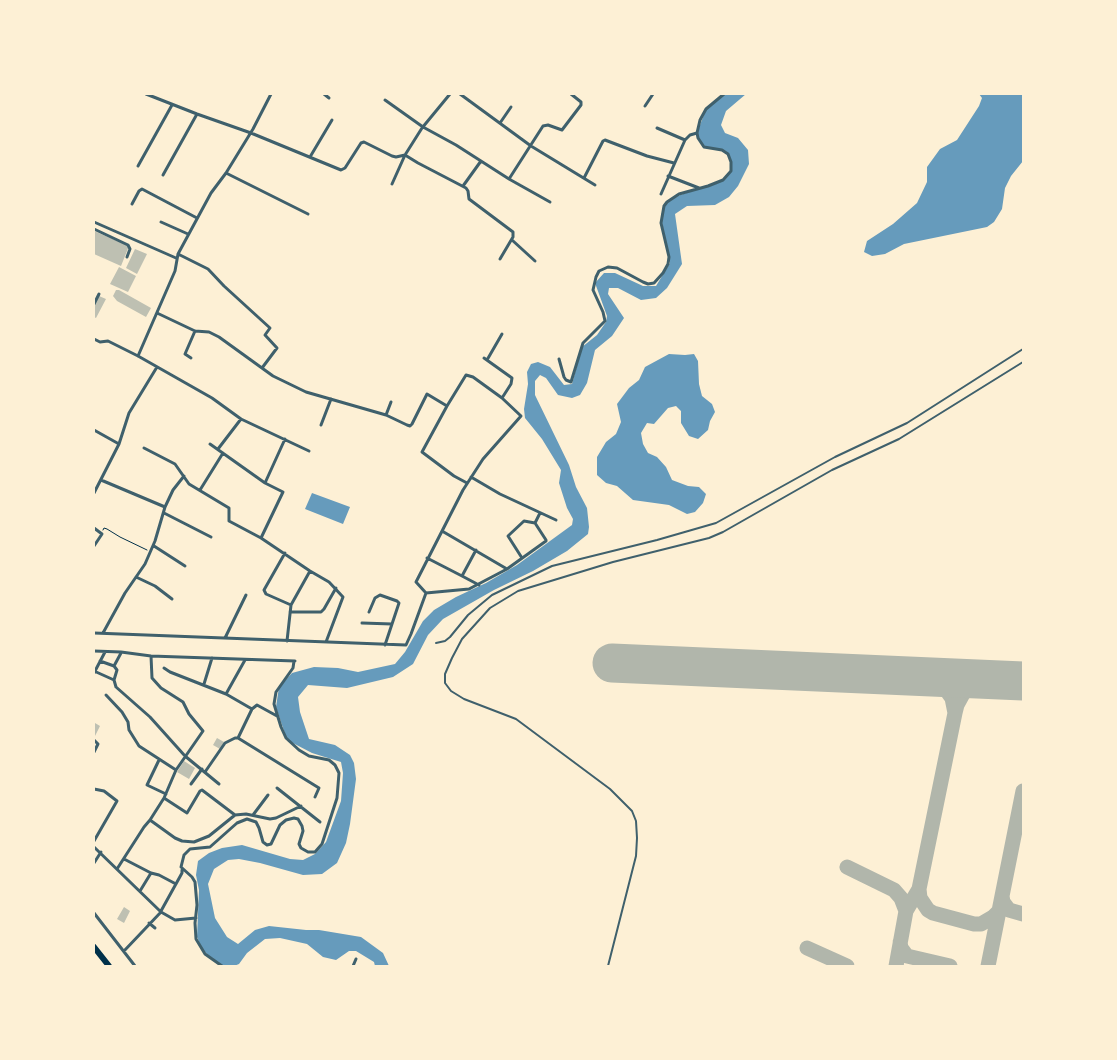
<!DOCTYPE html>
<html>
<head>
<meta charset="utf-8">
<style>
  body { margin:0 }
  #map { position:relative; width:1117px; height:1060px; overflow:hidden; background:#fdf0d5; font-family:Bitter,serif }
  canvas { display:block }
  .frame { position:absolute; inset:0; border:95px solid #fdf0d5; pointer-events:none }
</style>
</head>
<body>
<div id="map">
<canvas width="1117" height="1060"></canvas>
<div class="frame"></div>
</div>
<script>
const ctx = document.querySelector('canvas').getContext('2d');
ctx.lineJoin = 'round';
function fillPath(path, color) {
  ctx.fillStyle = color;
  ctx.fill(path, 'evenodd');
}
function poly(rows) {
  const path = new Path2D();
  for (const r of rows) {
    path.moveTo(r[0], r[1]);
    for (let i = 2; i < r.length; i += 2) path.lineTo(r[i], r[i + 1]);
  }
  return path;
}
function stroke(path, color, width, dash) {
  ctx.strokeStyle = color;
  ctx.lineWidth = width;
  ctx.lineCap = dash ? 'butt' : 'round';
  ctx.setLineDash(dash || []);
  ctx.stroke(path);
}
fillPath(poly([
  [724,94,746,94,726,111,721,125,725,133,738,138,748,150,749,164,738,186,729,197,715,205,687,206,675,214,682,264,667,288,656,298,641,300,618,288,609,288,608,294,624,318,612,336,595,350,587,383,580,395,572,398,558,395,546,378,540,375,535,381,535,395,569,465,576,487,587,508,589,527,588,534,567,551,533,571,494,590,443,619,428,635,413,664,393,677,347,688,308,685,298,697,300,712,309,739,335,745,350,755,354,763,356,779,350,824,346,843,337,863,322,874,303,875,260,863,239,859,228,860,214,869,208,884,215,918,227,937,238,944,255,930,269,926,306,930,319,930,361,937,383,953,389,966,375,966,374,962,356,951,349,951,336,960,323,957,307,944,280,938,265,939,247,953,239,964,234,966,223,966,215,962,202,949,197,937,199,890,196,875,198,861,209,853,222,848,242,845,290,859,303,860,315,854,326,842,341,801,343,773,341,762,312,753,287,740,276,707,279,687,292,673,314,667,338,668,358,672,395,664,405,652,423,621,434,610,456,597,486,583,517,565,572,525,573,519,567,508,559,483,561,470,542,439,525,418,524,409,528,384,527,372,531,364,538,362,550,367,564,385,572,384,582,347,597,335,606,322,607,316,595,283,604,273,615,273,643,286,656,286,670,263,661,218,663,207,672,198,720,181,728,175,732,166,726,151,707,148,701,143,697,133,706,109],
  [979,94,1023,94,1023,161,1011,176,1005,188,1002,209,994,222,987,227,904,244,885,254,872,256,864,252,867,241,893,224,917,203,927,182,927,167,940,149,957,140,979,106,982,98],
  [669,354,685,355,694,354,698,361,699,384,702,396,712,404,715,412,710,421,708,430,698,439,689,436,681,423,681,411,676,406,668,408,654,424,647,423,641,433,643,444,648,453,657,457,666,467,672,480,688,486,699,487,706,494,703,503,695,512,687,514,669,505,633,500,617,486,606,483,597,475,597,457,606,442,616,434,621,422,617,404,629,388,639,380,645,367],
  [312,493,350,507,343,524,305,509]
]), '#669bbc');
stroke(poly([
  [924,676,944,687,952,698,955,713,957,705,963,694,968,689,985,679],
  [1016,680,1023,685],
  [847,867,894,890,901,898,906,911],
  [919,889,920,898,928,910,933,913,974,924,981,924,993,917,999,911],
  [1002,896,1003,902,1009,910,1023,914],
  [900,942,901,948,907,956,950,966],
  [807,948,847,966],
  [896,966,906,911,919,889,955,713],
  [988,966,1023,791]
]), '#b1b6ab', 15);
stroke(poly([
  [612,663,1023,681]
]), '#b1b6ab', 39);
fillPath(poly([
  [94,231,129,246,121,266,94,254],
  [135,249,147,254,137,274,126,268],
  [119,267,136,276,128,292,110,284],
  [116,290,119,290,151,308,146,317,117,301,113,296],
  [99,296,106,299,96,318,94,317,94,307],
  [95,723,100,726,94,738,94,725],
  [217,738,224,742,220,749,213,745],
  [184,761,195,768,189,779,177,772],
  [124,907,130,911,124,923,117,919]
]), '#bec0b2');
stroke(poly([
  [103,530,104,528,107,529,120,537,147,550]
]), '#003049', 1);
stroke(poly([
  [436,643,445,641,450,637,468,615,492,595,552,566,657,540,716,523,835,457,907,423,1023,349],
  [608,966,636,856,637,838,636,821,632,811,610,789,516,719,464,699,451,691,445,683,445,674,452,658,462,639,490,608,518,591,613,562,709,538,723,532,832,470,899,439,1023,362]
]), '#3f606c', 2);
stroke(poly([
  [146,94,197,114,251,133,341,170,345,168,361,143,364,142,392,156,396,157,405,155],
  [324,94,329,98],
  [460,94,531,146,595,185],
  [385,100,423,127,456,145,509,179,550,202],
  [645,106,653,94],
  [500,123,511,107],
  [657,128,685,140],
  [405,155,418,163,466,188,468,191,469,199,513,232,513,237,500,259],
  [310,157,332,120],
  [138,166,172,105],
  [226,173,308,214],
  [163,175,197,114],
  [668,176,699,188],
  [584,178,603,141,605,140,647,156,674,163],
  [509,179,543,126,548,125,562,130,581,105,581,102,571,94],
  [392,184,405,155,422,128,450,94],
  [463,186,481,161],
  [661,194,685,140,690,135,697,133],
  [132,204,139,191,142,189,197,218],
  [94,222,176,258],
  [161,222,188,234],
  [94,229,128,245,130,249,127,257],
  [512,240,535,261],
  [178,254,208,269,224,286,270,328,265,335,277,348,262,368],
  [94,304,99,294],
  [157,313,195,331,209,332,219,337,273,376,306,392,386,415,407,425,410,426,412,424,427,394,447,406],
  [94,339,100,342,108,341,138,356,212,398,241,419,309,451],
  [138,356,175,271,178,254,211,193,226,173,253,129,271,94],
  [191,358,185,354,195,331],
  [484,358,512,378,511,384,502,398],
  [559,359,564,377,566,380,571,382,583,343,605,321,603,312,593,290,596,277,599,271,608,267,617,268,643,282,648,284,654,283,663,273,668,264,669,257,661,223,664,206,667,202,679,194,708,186,723,180,731,171,731,162,728,154,722,150,704,147,698,138,697,133,700,120,706,109,724,94],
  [487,360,502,334],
  [386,415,391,402],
  [321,425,331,399],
  [94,430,119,444],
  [210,444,265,483,283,492,261,538,310,571,329,582,343,597,326,642],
  [144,448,175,464,189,484,229,508,229,521,261,538],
  [218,449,241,419],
  [471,477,500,494,556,520],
  [101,480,165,507],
  [265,483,285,439],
  [467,483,454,476,422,452,447,406,466,375,473,377,502,398,521,416,483,459,463,490,416,582,426,593,469,589,507,569,546,541,546,540,535,523],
  [200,490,223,453],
  [94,493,119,444,129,413,157,367],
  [164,513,211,537],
  [94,528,102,534,94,546],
  [442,531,507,569],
  [154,546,185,566],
  [285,553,264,590,266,594,291,605],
  [427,558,462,576,476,550],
  [522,558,508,536,524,521,535,523,540,513],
  [462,576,479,585],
  [136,577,155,586,172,599],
  [290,612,321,612,324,609,336,588],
  [369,612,375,598,380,595,397,601,399,603,385,645],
  [362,623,392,624],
  [94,633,406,645,411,634,426,593],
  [103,633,125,593,145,564,155,541,165,507,173,490,184,476],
  [225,638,246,595],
  [287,641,291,605,310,571],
  [94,651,121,652,151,656,295,661],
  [121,653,114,666,117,670,114,680,116,687,150,717,185,756,219,784],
  [100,661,114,666],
  [164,668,170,672,226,694,252,709,257,705,277,716],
  [94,671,114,680],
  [94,673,105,652],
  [204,684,212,658],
  [226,694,245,660],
  [106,695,122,712,128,722,129,730,139,746,176,770],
  [238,738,252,709],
  [94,740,98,744,94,752],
  [159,760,147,785,166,794],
  [205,772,225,743,235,738,238,738,319,788,315,797],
  [191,784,202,769],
  [277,788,320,822],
  [94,789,104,791,117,801,94,841],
  [164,798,187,813,200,791,202,790,235,815],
  [253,815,268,795],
  [150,820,175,838,182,841,194,842,209,836,235,815,246,814,270,819,276,818,301,806],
  [94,847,161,912,175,920,196,918],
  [124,859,151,873,159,875,176,884],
  [94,863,101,852],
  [117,869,144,827,150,820,164,798,176,770,203,731,189,714,183,702,161,688,152,678,151,656],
  [140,891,151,873],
  [161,911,182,873,182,870],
  [94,913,135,966],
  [149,923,155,928],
  [124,951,161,912],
  [222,966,205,954,196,939,195,923,197,905,195,882,192,877,181,867,184,855,190,849,210,847,237,823,247,819,256,822,259,828,263,842,267,845,271,844,280,825,286,820,294,818,298,819,302,826,303,831,299,844,301,848,308,852,315,852,322,844,337,798,339,773,335,765,329,760,309,756,299,750,286,738,281,727,274,704,276,692,293,668,294,661],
  [353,966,356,959]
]), '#3f606c', 3);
stroke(poly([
  [94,947,109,966]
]), '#003049', 6);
</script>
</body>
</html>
